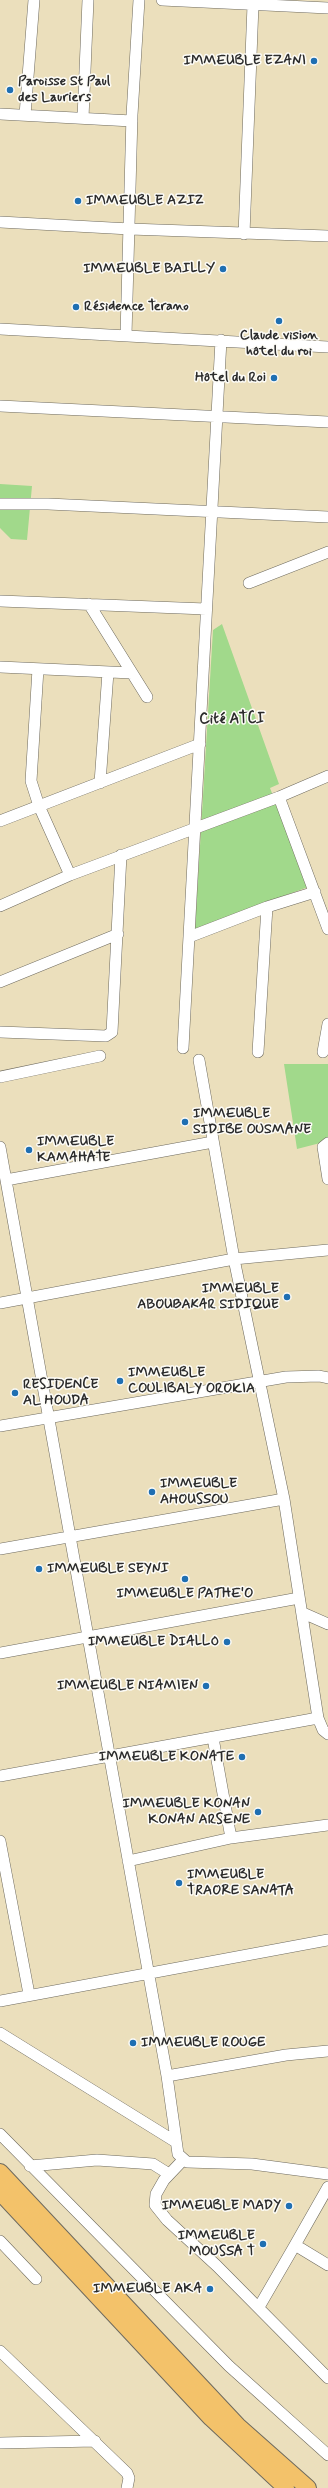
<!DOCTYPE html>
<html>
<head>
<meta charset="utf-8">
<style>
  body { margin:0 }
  canvas { display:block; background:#ebdfbc }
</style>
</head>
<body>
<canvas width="328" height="2488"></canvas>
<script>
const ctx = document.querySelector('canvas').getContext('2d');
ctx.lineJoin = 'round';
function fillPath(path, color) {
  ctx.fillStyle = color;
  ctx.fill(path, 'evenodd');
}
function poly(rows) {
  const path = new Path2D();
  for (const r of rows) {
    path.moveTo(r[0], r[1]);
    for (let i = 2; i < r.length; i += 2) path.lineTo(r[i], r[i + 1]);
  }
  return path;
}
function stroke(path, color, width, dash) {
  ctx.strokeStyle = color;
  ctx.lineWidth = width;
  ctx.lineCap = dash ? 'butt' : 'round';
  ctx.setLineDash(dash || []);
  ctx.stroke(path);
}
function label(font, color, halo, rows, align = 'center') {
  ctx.font = font + ' Mynerve,sans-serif';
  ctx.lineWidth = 3;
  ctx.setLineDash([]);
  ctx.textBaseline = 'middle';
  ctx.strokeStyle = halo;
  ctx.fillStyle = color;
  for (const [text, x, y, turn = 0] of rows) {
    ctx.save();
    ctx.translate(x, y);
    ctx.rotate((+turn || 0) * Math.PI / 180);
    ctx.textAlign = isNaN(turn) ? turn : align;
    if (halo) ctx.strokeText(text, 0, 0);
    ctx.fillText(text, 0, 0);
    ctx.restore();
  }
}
fillPath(poly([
  [0,484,32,486,27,540,11,539,0,528],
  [222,624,279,784,270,788,308,887,195,929,213,630],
  [284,1064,328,1064,328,1141,297,1149]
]), '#a1d98b');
const minor = poly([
  [162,0,328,8],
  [0,114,132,121],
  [25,115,34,0],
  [83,118,88,0],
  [0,222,130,229,328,236],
  [244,234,253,5],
  [0,329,328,347],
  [126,335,132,115,139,0],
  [0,406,328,422],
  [0,504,48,504,328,517],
  [249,583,328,552],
  [0,601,206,609],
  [89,604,147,697],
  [0,667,132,673],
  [38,669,31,781,39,806,70,875],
  [100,783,108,672],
  [279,797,328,929],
  [0,821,200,744],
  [0,906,70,875,279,797,328,776],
  [189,937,267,907,315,892],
  [0,982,118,934],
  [0,1032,106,1036,112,1032,121,855],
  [183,1048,221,340],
  [258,1052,267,907],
  [323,1052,328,1024],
  [199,1060,234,1259,284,1499,318,1718],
  [0,1077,100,1056],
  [328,1143,323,1147,328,1179],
  [0,1147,167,2076,178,2154,187,2162,252,2164,328,2174],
  [6,1180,213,1142],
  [0,1303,234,1259,328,1250],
  [0,1426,286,1377,319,1376,328,1378],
  [0,1549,284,1499],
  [303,1613,328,1624],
  [0,1653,299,1598],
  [213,1738,231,1838],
  [0,1776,318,1718,323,1730,328,1734],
  [0,1841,29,1994],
  [128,1861,231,1838,328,1825],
  [0,2001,328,1940],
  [0,2033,176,2142],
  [167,2076,286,2055,328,2051],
  [0,2134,229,2366,328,2455],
  [183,2160,164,2180,156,2194,155,2205,167,2220,217,2266,328,2378],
  [30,2166,97,2160,153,2164,169,2174],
  [0,2241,36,2279],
  [295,2245,328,2187],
  [259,2307,295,2245,328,2265],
  [0,2351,127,2473,129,2478,127,2488],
  [0,2443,95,2441]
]);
const highway = poly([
  [0,2172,238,2426,308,2488],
  [0,2192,211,2418,286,2488]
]);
stroke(minor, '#6e6a5e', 12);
stroke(highway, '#6e6a5e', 18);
stroke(minor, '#fff', 11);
stroke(highway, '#f3c26a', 16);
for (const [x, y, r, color] of [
  [314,61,4,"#1f6fb2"],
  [10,90,4,"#1f6fb2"],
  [78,201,4,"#1f6fb2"],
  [223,269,4,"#1f6fb2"],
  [76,307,4,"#1f6fb2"],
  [279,321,4,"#1f6fb2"],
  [274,378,4,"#1f6fb2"],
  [185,1122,4,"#1f6fb2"],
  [29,1150,4,"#1f6fb2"],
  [287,1297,4,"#1f6fb2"],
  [120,1381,4,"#1f6fb2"],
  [15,1393,4,"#1f6fb2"],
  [152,1492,4,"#1f6fb2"],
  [39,1569,4,"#1f6fb2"],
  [185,1579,4,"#1f6fb2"],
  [227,1642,4,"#1f6fb2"],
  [206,1686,4,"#1f6fb2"],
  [242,1757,4,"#1f6fb2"],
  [258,1812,4,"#1f6fb2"],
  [179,1883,4,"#1f6fb2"],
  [133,2043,4,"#1f6fb2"],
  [289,2206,4,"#1f6fb2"],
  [263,2244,4,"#1f6fb2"],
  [210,2289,4,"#1f6fb2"]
]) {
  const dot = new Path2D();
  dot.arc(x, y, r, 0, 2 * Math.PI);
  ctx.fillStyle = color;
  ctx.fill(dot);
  stroke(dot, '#fdfcf7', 1.5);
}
label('bold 14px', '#2b2b2b', '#fdfcf7', [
  ["IMMEUBLE EZANI",306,61],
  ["Paroisse St Paul",18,82,"left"],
  ["des Lauriers",18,98,"left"],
  ["IMMEUBLE AZIZ",86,201,"left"],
  ["IMMEUBLE BAILLY",215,269],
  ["Résidence Terano",84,307,"left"],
  ["Claude vision",279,336,"center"],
  ["hôtel du roi",279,352,"center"],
  ["Hôtel du Roi",266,378],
  ["IMMEUBLE",193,1114,"left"],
  ["SIDIBE OUSMANE",193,1130,"left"],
  ["IMMEUBLE",37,1142,"left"],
  ["KAMAHATE",37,1158,"left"],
  ["IMMEUBLE",279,1289],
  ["ABOUBAKAR SIDIQUE",279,1305],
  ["IMMEUBLE",128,1373,"left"],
  ["COULIBALY OROKIA",128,1389,"left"],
  ["RESIDENCE",23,1385,"left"],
  ["AL HOUDA",23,1401,"left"],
  ["IMMEUBLE",160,1484,"left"],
  ["AHOUSSOU",160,1500,"left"],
  ["IMMEUBLE SEYNI",47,1569,"left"],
  ["IMMEUBLE PATHE'O",185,1594,"center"],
  ["IMMEUBLE DIALLO",219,1642],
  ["IMMEUBLE NIAMIEN",198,1686],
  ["IMMEUBLE KONATE",234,1757],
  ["IMMEUBLE KONAN",250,1804],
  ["KONAN ARSENE",250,1820],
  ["IMMEUBLE",187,1875,"left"],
  ["TRAORE SANATA",187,1891,"left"],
  ["IMMEUBLE ROUGE",141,2043,"left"],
  ["IMMEUBLE MADY",281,2206],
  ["IMMEUBLE",255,2236],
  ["MOUSSA T",255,2252],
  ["IMMEUBLE AKA",202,2289]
], 'right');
label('bold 15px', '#2b2b2b', '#fdfcf7', [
  ["Cité ATCI",232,720]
]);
</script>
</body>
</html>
